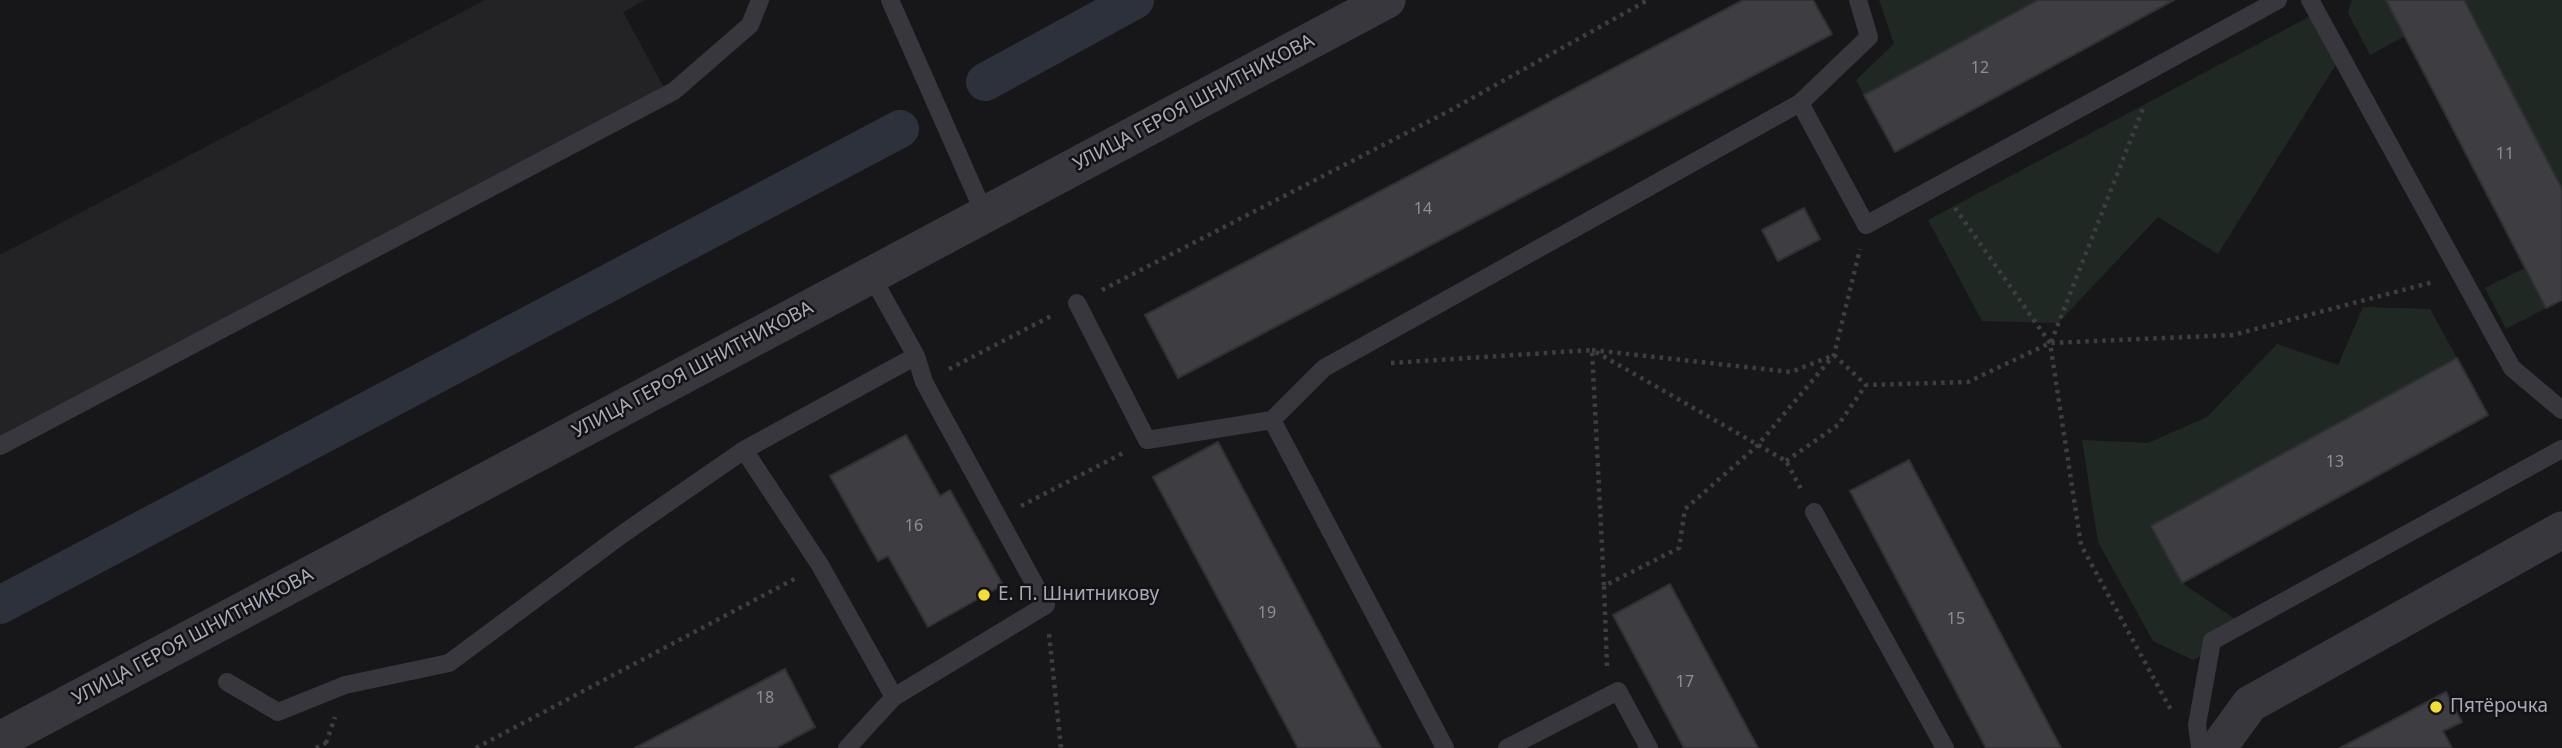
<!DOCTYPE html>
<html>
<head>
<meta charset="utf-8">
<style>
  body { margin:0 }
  canvas { display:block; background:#171618 }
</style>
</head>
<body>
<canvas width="2562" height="748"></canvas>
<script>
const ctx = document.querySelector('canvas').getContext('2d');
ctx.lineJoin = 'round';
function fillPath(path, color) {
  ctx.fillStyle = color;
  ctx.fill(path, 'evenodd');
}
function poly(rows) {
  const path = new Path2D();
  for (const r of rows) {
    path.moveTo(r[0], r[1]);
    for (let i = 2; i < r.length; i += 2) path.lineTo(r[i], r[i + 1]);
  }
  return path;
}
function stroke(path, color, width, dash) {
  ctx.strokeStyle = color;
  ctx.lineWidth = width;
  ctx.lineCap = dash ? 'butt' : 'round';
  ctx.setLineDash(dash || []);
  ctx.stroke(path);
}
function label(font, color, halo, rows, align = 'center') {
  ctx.font = font + ' "Noto Sans",sans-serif';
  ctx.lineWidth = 5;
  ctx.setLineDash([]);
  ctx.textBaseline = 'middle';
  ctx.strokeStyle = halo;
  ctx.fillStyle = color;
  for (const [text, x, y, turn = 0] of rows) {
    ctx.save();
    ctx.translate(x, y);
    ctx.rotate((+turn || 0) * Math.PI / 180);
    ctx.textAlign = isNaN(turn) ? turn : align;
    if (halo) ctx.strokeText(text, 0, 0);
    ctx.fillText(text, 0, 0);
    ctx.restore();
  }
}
fillPath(poly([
  [485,0,645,0,623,12,670,99,0,451,0,255]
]), '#232225');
fillPath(poly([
  [1879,0,2038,0,1864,95,1856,80,1894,44],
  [2352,0,2386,0,2405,36,2370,55,2348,13],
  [2464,0,2562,0,2562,189],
  [2320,11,2343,53,2218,254,2158,217,2058,323,1982,321,1928,220],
  [2525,268,2546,308,2506,329,2485,288],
  [2363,307,2430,309,2457,358,2151,526,2182,583,2250,629,2193,660,2153,641,2098,542,2082,440,2148,443,2207,417,2277,344,2338,365]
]), '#202823');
stroke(poly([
  [985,82,1135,0],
  [0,605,900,129]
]), '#2c313c', 38);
const building = poly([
  [1743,0,1813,0,1832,34,1178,378,1145,315,1743,0],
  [2038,0,2174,0,1895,152,1864,95,2038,0],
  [2386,0,2464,0,2562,189,2562,300,2546,308,2386,0],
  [1804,208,1820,239,1778,261,1762,230,1804,208],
  [2457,358,2488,415,2182,583,2151,526,2457,358],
  [906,435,940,496,950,490,1003,585,928,627,888,556,878,561,830,476,906,435],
  [1218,442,1381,748,1298,748,1153,477,1218,442],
  [1909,460,2061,748,1986,748,1850,491,1909,460],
  [1670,584,1758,748,1684,748,1613,615,1670,584],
  [785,669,815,727,776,748,635,748,785,669],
  [2446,692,2462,722,2443,731,2452,748,2340,748,2446,692]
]);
fillPath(building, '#3e3d42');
stroke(building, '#313034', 2);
stroke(poly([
  [1955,208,2050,343,2081,545,2171,710],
  [1102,290,1449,111,1648,0],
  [2051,342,2144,106],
  [1592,350,1791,372,1834,355,1866,385,1968,382,2050,343,2233,335,2433,282],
  [1596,352,1786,461,1801,489],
  [1391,363,1592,350,1604,586],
  [949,369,1053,315],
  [1786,461,1838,425,1866,385],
  [1021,506,1125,452],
  [1049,634,1061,748],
  [1607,666,1604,586,1679,548,1685,509,1757,446,1834,355,1860,249],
  [326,743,335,717],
  [316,748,326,743,328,748],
  [476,748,798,577]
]), '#3d3d44', 4.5, [3.5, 5]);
stroke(poly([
  [890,0,985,215],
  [1858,0,1869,37,1800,103,1866,225,2278,0],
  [2310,0,2512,368,2562,410],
  [1077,303,1147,440,1272,420],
  [0,446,674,91,750,25,760,0],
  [1814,512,1945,748],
  [227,682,278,712,345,685,449,663,624,533,744,450],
  [894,697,820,565,744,450,916,356],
  [847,748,894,697,1046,605,924,382,916,356,871,275],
  [1445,748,1272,420,1324,368,1800,103],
  [1507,748,1618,691,1649,748],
  [2200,748,2197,725,2212,641,2562,449]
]), '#37373d', 18);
stroke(poly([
  [0,740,1387,0],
  [2218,748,2250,704,2562,530]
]), '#37373d', 37);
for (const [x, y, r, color] of [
  [984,595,7,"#f3df34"],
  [2436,707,7,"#f3df34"]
]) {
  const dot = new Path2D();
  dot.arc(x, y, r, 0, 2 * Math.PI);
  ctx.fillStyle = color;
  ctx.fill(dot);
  stroke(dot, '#121113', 2.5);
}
label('16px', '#8e8e9a', null, [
  ["12",1980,68],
  ["11",2505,154],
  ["14",1423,209],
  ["13",2335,462],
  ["16",914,526],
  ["19",1267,613],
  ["15",1956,619],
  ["17",1685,682],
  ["18",765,698]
]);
label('19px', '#a8a9b8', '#121113', [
  ["УЛИЦА ГЕРОЯ ШНИТНИКОВА",1194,103,-28],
  ["УЛИЦА ГЕРОЯ ШНИТНИКОВА",693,370,-28],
  ["УЛИЦА ГЕРОЯ ШНИТНИКОВА",193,637,-28]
]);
label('19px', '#a8a9b8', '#121113', [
  ["Е. П. Шнитникову",998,595],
  ["Пятёрочка",2450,707]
], 'left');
</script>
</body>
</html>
